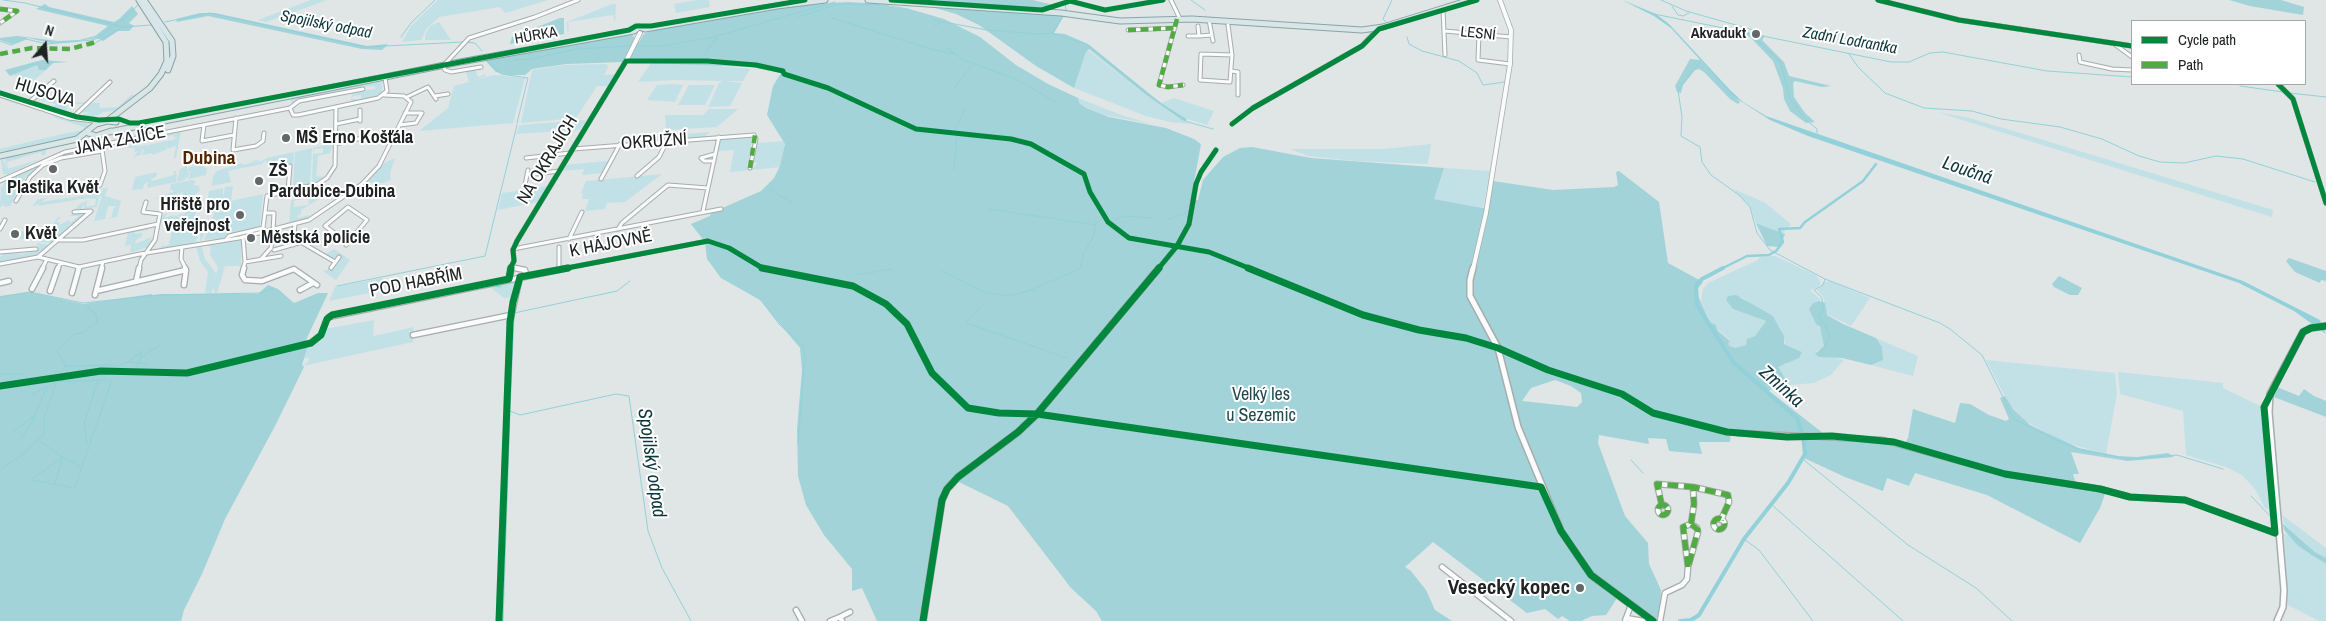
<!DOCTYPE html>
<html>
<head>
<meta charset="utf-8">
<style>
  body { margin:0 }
  #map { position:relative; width:2326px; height:621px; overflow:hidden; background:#e0e5e6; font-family:"Archivo Narrow",sans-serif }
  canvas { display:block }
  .legend { position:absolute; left:2131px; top:20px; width:175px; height:65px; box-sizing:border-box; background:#fff; border:1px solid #a6a7a7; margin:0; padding:6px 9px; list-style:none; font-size:15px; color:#202323 }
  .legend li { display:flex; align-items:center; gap:10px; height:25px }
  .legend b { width:25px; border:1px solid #a6a7a7 }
  .north { position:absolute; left:20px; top:20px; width:50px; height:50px; -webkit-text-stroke:4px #fff; paint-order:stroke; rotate:18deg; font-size:14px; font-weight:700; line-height:20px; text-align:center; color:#202323 }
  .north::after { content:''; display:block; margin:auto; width:18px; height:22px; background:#202323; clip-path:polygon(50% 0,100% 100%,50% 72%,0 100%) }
</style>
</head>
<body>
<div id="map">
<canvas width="2326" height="621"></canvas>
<ul class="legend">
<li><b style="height:6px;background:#00873e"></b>Cycle path</li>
<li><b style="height:6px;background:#52aa43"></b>Path</li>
</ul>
<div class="north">N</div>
</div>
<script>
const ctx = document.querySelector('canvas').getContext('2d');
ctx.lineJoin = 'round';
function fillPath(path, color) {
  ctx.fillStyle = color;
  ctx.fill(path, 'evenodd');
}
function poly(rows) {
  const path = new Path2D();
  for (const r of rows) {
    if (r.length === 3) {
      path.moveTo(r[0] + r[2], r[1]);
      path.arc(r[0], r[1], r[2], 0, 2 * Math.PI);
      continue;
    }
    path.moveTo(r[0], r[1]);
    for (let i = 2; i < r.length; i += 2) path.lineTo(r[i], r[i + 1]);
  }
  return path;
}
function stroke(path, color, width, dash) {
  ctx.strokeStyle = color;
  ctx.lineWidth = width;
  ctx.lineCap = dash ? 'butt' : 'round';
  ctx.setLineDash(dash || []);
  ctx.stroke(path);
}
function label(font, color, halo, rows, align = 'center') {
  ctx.font = font + ' "Archivo Narrow",sans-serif';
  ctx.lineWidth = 4;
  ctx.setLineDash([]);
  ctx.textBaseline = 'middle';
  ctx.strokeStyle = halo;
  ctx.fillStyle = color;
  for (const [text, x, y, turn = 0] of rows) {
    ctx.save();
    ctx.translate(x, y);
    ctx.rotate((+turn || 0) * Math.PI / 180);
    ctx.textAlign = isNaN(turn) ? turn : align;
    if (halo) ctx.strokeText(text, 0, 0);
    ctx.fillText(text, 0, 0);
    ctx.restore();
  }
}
fillPath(poly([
  [311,0,327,0,266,22,258,20],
  [438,0,548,0,505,13,500,7,439,17,427,28,421,40,402,42,411,26],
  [697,0,709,0,710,7,676,13,674,4],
  [612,4,616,4,615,23,613,15,568,22,569,31,567,31,567,22],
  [439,22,451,40,425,40,425,35,430,26],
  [1087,49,1145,94,1189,124,1170,122,1146,116,1074,88],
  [651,63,693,64,750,69,743,81,725,81,742,83,730,106,708,107,719,83,723,81,675,80,638,82],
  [605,64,609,66,604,75,616,74,608,86,597,86,576,118,521,123,532,70,563,65],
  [37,65,39,70,46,70,31,83,13,75],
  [475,69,478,77,485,74,486,76,476,80,494,75,525,78,513,123,419,131,448,108,454,86,469,82,466,72],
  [379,80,382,82,382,93,380,95,351,102,351,99,361,99,361,95,354,96,351,98,353,92,375,89,375,86,361,87,298,100,289,106,292,104,290,99,244,108],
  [673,84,683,85,675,102,647,100,657,85],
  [689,85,715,85,705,105,678,105],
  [135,94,117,111,103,112,92,119,77,117,91,112,80,113,92,103,100,103,99,108,118,107,131,95],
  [41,96,70,96,67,101,70,103,87,102,83,106,83,104,72,104,66,107,68,108,64,113,37,104,40,106,33,104,35,104,36,101,52,107,57,104,38,99],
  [1078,98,1124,116,1151,124,1104,115,1081,106],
  [1174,98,1214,111,1207,125,1187,119,1161,103],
  [709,109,738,109,717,127,666,130,665,115,703,115],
  [1937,112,1969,118,2027,135,2273,210,2272,217],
  [56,116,88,124,87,127,86,128,68,133,85,130,82,136,3,154,6,151,0,152,0,149,87,128,53,117],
  [585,120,586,122,579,130,516,134,520,125],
  [181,131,176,158,174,158,176,146,167,149,168,141,166,150,152,155,152,153,142,155,144,150,142,149,141,155,133,157,138,151,134,152,135,148,127,148,130,145,141,143,136,147,147,145,147,149,148,145,171,140,172,141,177,137,173,137,173,135,158,140,159,136,166,135,166,137,167,134,174,133,174,136,175,133],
  [710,132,704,137,640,142,642,137],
  [753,136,747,168,753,168,756,165,757,163,753,162,756,143,785,141,781,167,730,172,734,150,718,151,720,140],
  [333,143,330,153,318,156,316,176,325,177,312,184,313,154,323,153,323,148,315,149,313,152,313,148],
  [1431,144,1428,163,1426,164,1355,161,1308,156,1290,149,1384,149],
  [55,146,46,150,45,155,42,155,41,152,7,162,8,169,40,159,9,174,3,174,1,161,3,159,7,169,5,159,8,157],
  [312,148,310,184,292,187,293,185,295,152],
  [294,152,293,165,288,168,288,163,286,161,287,165,285,165,284,161,269,165,265,160,262,164,228,171,231,182,212,186,213,176,217,171,242,163,243,165,258,161,246,162,258,160,260,162,267,158],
  [395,158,390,173,391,180,383,183,367,183,384,163],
  [608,161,602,173,582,175,584,169,561,171,565,165],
  [205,163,204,168,207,168,206,175,189,179,190,171,187,171,189,172,188,178,186,178,186,174,185,180,177,182,180,169,187,166,187,170,191,166],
  [38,164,40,166,26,177,10,206,4,207,4,204,0,208,1,185,3,187,3,184,9,180],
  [1444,168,1490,171,1483,208,1433,199],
  [174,171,177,171,175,174,177,175,176,182,147,188,148,182,144,184,143,189,132,190,135,177,157,172,156,177,151,179,152,181,174,175],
  [662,174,625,202,607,203,605,209,585,211,589,199,582,199,583,193,581,193,586,181],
  [192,180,196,182,193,185,200,186,198,188,201,189,193,197,193,202,190,204,192,204,186,211,186,205,181,206,181,202,185,199,182,200,183,191,182,193,151,200,173,192,173,190,170,190,171,184],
  [233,186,231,201,263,194,260,227,226,238,204,240,214,214,208,198,209,191,223,188,223,197,225,187],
  [548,186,538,202,498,210,502,193],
  [108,188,105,196,121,201,117,217,106,219,112,217,113,209,117,206,108,206,105,219,94,221,102,196,99,197,97,207,84,209,84,202,82,209,77,210,75,209,81,203,92,199,87,202,86,207,95,205,96,199,88,198,38,206,39,204,32,207,38,199,47,198,41,202,101,193,103,190,100,189],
  [1733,189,1764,202,1791,224,1783,233,1756,223,1750,207],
  [329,190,332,191,301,210,301,214,297,216,298,218,310,215,308,218,289,224,291,200,309,196,294,201,294,207,308,205,310,196],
  [193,204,198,206,194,218,199,221,200,228,196,242,200,241,201,222,210,220,201,241,157,251,160,250,161,246,169,245,173,224,164,227,165,224,161,221,163,215,170,212,166,215,165,217,179,215,183,213,183,211,180,210,185,209,182,216],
  [77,212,86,213,51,243,14,238,18,232,55,226,53,225,57,218,61,217,56,222,60,222,59,225,70,220,70,223,79,216,69,216],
  [148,228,148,230,135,232,135,234,142,233,142,236,136,240,135,244,152,237,148,247,130,253,131,245,125,246,128,233],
  [241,239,241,266,225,266,217,293,215,293,213,287,218,267,210,255,211,247,203,245],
  [38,243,49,245,34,256,0,262,0,257,6,253,22,254,36,251,39,245,36,245],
  [201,244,205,259,216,273,212,293,205,293,208,272,200,261,196,246],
  [334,249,350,260,336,280,323,271,333,268,341,257,337,257,334,260,324,255],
  [1775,256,1816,275,1821,283,1818,287,1810,290,1821,300,1813,303,1809,309,1823,335,1824,346,1823,349,1816,351,1821,357,1827,356,1844,360,1831,375,1814,383,1790,385,1778,369,1778,366,1787,364,1788,361,1796,359,1802,352,1785,344,1782,332,1773,316,1753,306,1742,297,1728,298,1728,302,1733,309,1766,321,1755,336,1749,338,1746,345,1735,348,1730,346,1728,344,1730,340,1710,323,1701,301,1703,289,1708,283,1758,260,1760,257],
  [383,278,380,291,329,301,335,287],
  [515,278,518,281,512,297,504,298,487,285],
  [1830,281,1870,298,1851,326,1825,313,1824,298,1817,290,1824,282],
  [374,320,373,336,414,327,413,342,302,366,308,362,309,358,303,358,307,348,321,337,325,329],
  [1876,338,1918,356,1913,376,1871,365,1883,354,1882,347],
  [1986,360,2115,373,2117,393,2106,454,2064,442,2025,421,2009,404],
  [2118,372,2223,383,2223,388,2262,407,2271,510,2265,508,2255,489,2242,475,2226,467,2186,455,2183,411,2120,394],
  [2282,515,2326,548,2326,558,2315,552,2285,526],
  [2284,534,2290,535,2298,546,2326,564,2326,621,2319,621,2288,605]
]), '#c2e1e6');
fillPath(poly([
  [904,0,1033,0,1053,5,1046,9,1035,9],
  [2229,0,2281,0,2304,7,2303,15,2250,6],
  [849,2,880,4,906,8,944,19,980,37,1016,65,1048,84,1078,98,1080,104,1086,108,1109,117,1166,128,1194,139,1201,144,1191,199,1198,200,1203,180,1223,157,1240,148,1252,147,1311,158,1444,168,1434,199,1488,209,1493,181,1553,190,1614,187,1618,185,1616,172,1619,171,1659,202,1668,263,1703,282,1696,291,1710,323,1715,324,1718,331,1730,341,1728,344,1730,346,1735,348,1746,345,1747,339,1755,336,1766,321,1733,309,1726,300,1728,296,1736,295,1773,316,1784,336,1784,344,1802,352,1799,358,1778,367,1790,386,1773,388,1769,391,1828,437,1904,445,1908,438,1913,409,1955,423,1960,403,1970,404,1989,415,2006,421,2009,419,2000,398,2005,396,2013,409,2030,425,2079,448,2118,456,2137,457,2168,453,2174,457,2128,461,2071,452,2079,474,2073,474,2077,487,2106,491,2100,508,2080,543,1987,495,1915,473,1909,486,1887,478,1883,491,1845,477,1804,458,1806,452,1802,437,1731,432,1730,442,1699,442,1702,454,1669,451,1666,439,1648,438,1649,444,1599,435,1598,443,1625,516,1648,543,1649,564,1661,590,1660,617,1655,619,1649,616,1619,595,1606,615,1592,616,1581,621,1570,621,1562,616,1558,619,1545,609,1527,613,1433,542,1405,567,1411,571,1426,590,1435,610,1452,621,1102,621,1096,611,1071,588,1008,506,959,482,949,481,940,495,919,621,877,621,862,588,852,591,852,569,824,535,806,505,798,476,797,429,802,370,800,348,760,300,721,278,707,259,705,242,691,224,710,216,711,213,761,191,774,178,780,166,785,144,767,115,773,86,781,73,751,67,622,62,566,64,532,69,525,75,509,75,496,72,483,58,620,36,632,35,635,38,635,42,639,42,644,34,653,30,790,5],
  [1555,380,1571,386,1581,393,1582,402,1577,407,1522,401,1531,388],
  [45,4,49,7,114,22,119,19,132,6,138,14,129,23,134,26,129,31,118,31,103,41,97,38,72,42,51,43,28,38,12,44,0,40,0,38,17,36,58,41,79,40,95,36,108,26,36,9],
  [925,5,1065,14,1054,33,1065,34,1088,44,1161,103,1187,119,1185,122,1145,94,1089,49,1086,52,1074,88,1036,66,979,25,956,14],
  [200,13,215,13,367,46,388,44,382,50,362,49,208,16,177,22,176,19],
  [560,18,564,18,564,34,510,44,512,37],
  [1739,30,1765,36,1762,40,1784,62,1789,76,1831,86,1822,87,1795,81,1793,83,1794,97,1805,113,1815,122,1806,123,1790,111,1784,99,1783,88,1773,61,1750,37,1734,33],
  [1690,59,1700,60,1740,102,1738,104,1730,99,1704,72,1699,69,1695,70,1683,85,1681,93,1677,92,1675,86],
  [42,60,68,62,53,63,46,70,39,70,37,65,10,76,5,70],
  [1756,223,1785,234,1780,247,1767,246],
  [2289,258,2326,271,2326,281,2321,280,2320,283,2295,272,2286,261],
  [2059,276,2082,288,2078,295,2070,295,2054,287,2052,284],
  [268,285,278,289,294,303,318,293,328,293,306,340,307,348,302,365,304,367,275,426,225,519,202,574,184,610,181,621,0,621,0,296,30,292,83,304,152,294,152,296,161,294,258,294],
  [1819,301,1825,303,1827,315,1843,324,1876,338,1882,347,1883,360,1871,365,1842,358,1819,357,1815,354,1824,346,1820,327,1816,324,1809,309,1813,303],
  [2277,387,2299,396,2304,389,2314,396,2326,401,2326,417,2274,397],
  [2283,524,2315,552,2326,558,2326,564,2298,546,2284,530]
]), '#a1d3d9');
fillPath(poly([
  [1622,0,1656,14,1669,24,1730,90,1743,102,1766,116,2243,281,2320,320,2326,334,2294,311,2239,283,1808,136,1770,120,1733,96,1671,28,1654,16]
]), '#92d1d9');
stroke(poly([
  [3,0,25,3,123,27,151,25],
  [1191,0,1205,10],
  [1661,0,1686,11,1757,31,1758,41,1781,63,1789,97,1805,119,1817,129,1817,133],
  [1065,2,1066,11],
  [1672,6,1678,15,1683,16,1689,13],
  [1654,14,1891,62,1909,62,1930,53,1943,52,2047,71,2132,77],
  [1063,16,1053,33,1088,45,1147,94,1177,115,1188,122,1213,129],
  [798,17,838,4,879,5],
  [832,18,931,49,955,54],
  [933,20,987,30,1038,34,1053,33],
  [165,22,210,13,366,47,463,42],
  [1387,23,1383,19,1392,0],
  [934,26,940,23],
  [401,37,411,23,435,0],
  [1407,37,1409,44,1422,51,1459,61,1477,73,1483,85,1505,82],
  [0,41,11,45,26,39,47,44,92,40,98,38,125,18,139,4],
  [467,42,475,43,482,51],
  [90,46,121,28],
  [636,46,660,46,710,38,835,2],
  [945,47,964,60,1016,79,1056,102],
  [705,54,718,36],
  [1849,54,1858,67,1885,93,1924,108,1972,111,2001,119,2060,127,2102,139,2139,156,2160,162,2184,163,2216,156,2243,159,2315,182],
  [486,60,501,74,528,78,517,123],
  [516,60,531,59,576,49,631,46],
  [1701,61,1678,90,1682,117,1681,136,1700,147,1702,162,1711,175,1739,195,1750,207,1757,233,1770,250,1825,279,1940,323,1950,329,1982,355,2014,419,2056,440,2080,450,2129,459,2177,455,2223,469],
  [2240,86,2283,92],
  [954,88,972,65],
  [2289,93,2326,97],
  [956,133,956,127,966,108],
  [954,170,957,134],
  [770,189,792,203],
  [989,209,1096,225],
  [1115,220,1124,216,1153,218],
  [1167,220,1186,213],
  [942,271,984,292,1009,296,1028,291,1080,269,1084,253,1094,235,1096,222],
  [856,275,892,269],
  [337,286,485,256,517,125],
  [494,286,501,287],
  [0,297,30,292,83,303,158,295,261,293,273,288],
  [764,304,779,324,802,345,805,354,798,443],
  [980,307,966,323,1067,358],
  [514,313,617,291,630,281],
  [514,315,510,411,520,415,616,394,629,396,648,531,662,568,691,621],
  [1821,353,1829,337,1826,327,1818,316,1823,309,1822,298,1814,290,1823,285,1825,279],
  [140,358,161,344],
  [128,362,147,364],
  [66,366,115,365],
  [118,366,128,362,142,351],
  [137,367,142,352],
  [0,374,23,374],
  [60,374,66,366,57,351,74,334,82,333,97,322,96,314,86,306],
  [31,395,56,382,107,380],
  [12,433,35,415],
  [22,437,31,424,47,387],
  [40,441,61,456,81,466],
  [87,444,84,423,98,380],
  [63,457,31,480,75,488,112,379],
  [1631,460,1643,473],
  [1804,460,1908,545,1976,588,2012,621],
  [2,468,21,456,44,434,44,419,56,382],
  [55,483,62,459],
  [2251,496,2272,518],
  [1772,505,1903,621],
  [2283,525,2311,554,2326,560],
  [1744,539,1759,550,1813,621],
  [503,621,510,412]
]), '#92d1d9', 1);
stroke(poly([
  [1721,269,1747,256,1769,255,1776,251,1783,242,1779,229,1800,228,1805,222,1863,181,1876,164]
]), '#92d1d9', 2.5);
stroke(poly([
  [1680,621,1691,620,1699,615,1744,539,1788,483,1805,454,1803,436,1797,418,1733,362,1697,305,1696,285,1702,279,1723,268]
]), '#92d1d9', 4);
const minorFar1 = poly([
  [1171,0,1180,19],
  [0,9,17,11,0,23],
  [1443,9,1445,55],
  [1177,19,1159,85,1168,87,1183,85],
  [1209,20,1213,41],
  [1228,25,1232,55],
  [1198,26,1199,36,1212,35],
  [1128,30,1175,28],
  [1445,31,1511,37],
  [1479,34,1478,60,1510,64],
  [1188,36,1199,36],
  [2113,43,2132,57],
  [1201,54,1232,55,1230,82,1200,80,1201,54],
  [2079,55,2080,62,2112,69,2132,70],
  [481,67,451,72,445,70,443,66,469,38,535,17,578,0],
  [1231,71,1238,72,1238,95],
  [0,95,69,118,101,122],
  [435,96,448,94],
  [407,97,428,87,436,99],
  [27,104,54,81],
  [290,108,293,115,298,115,378,98,387,91,385,78],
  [290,108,299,101,363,89],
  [360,110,360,121],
  [72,118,110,82],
  [236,118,233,150,256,146,263,141],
  [336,124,360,119],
  [204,125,202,141,234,135],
  [400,125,416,123,422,113,405,113],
  [263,141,264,133],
  [335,144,367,137,395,135],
  [573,149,754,135,756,139,750,168],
  [526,158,570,153],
  [714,161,704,161,701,158,715,154],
  [527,175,559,171],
  [637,176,659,157,667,141],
  [601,179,620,144],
  [0,181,65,152,290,108],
  [525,185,528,170],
  [95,188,100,185,105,171,102,150],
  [288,191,290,166],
  [16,201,30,177,43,165,61,158,102,151],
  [146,202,143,212,160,214,158,224],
  [703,211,719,137],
  [0,229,5,220],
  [618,229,622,223,668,185,708,188],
  [243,237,245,262,243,269],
  [294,238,335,262],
  [569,239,582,212],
  [59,240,83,240,158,224,155,240,141,260,139,269],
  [226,240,229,236,263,228,267,196,318,184,327,178,335,166,336,107],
  [293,245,295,224],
  [346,245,367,220,348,207,325,226,341,238,351,238],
  [182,247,181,259,186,269],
  [559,247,559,269],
  [513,249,721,209],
  [274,250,302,242],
  [0,252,36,249],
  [38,257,91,211,74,212],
  [261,259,271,248,273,231,274,213,265,213],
  [245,262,281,256],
  [0,264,38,257,79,267,140,254,239,238,309,220,362,184,379,166,411,102,404,96,384,95],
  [511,267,520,269],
  [331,268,339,257],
  [42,269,47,259],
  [58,269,60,263],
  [78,269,79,267],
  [101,269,103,262],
  [561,269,708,241]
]);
const minor = poly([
  [185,268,186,270],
  [244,268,242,275,245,280,262,281,294,269,317,285],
  [515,268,525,270,526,275],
  [136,282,139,268],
  [0,283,9,281],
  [32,289,43,268],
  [300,290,313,283],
  [50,291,58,268],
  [96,291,186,270,184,285],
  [72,293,79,268],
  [95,295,102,268],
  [329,317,568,268],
  [510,322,520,277],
  [413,335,511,315],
  [1738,433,1801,436],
  [1805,436,1883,440,2005,474,2100,489,2130,497,2185,500,2280,535],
  [1663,510,5],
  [1662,506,1657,484,1693,487],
  [1719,524,5.5],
  [1691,524,1694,504,1693,487,1728,495,1729,502,1721,520],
  [1442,567,1511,621],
  [1688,567,1698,532,1697,528,1691,524],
  [796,610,802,621],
  [840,617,850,612],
  [1626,618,1643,621],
  [830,621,840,617,842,621],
  [1625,621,1631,605],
  [1660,621,1665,593,1682,585,1687,579,1688,567,1683,527,1691,524]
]);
const tertiaryFar1 = poly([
  [1878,0,1959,20,2132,46],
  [2278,84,2293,99,2326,203],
  [1253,108,1362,46,1379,28],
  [510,269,514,261,513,250,517,241,626,61,640,33],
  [1158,269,1177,246,1189,224,1196,184],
  [1473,269,1486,213,1510,64,1511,30,1500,0]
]);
const tertiary = poly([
  [1473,268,1470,280,1470,296,1498,348,1518,427,1561,531,1591,575,1653,621],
  [509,279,511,268],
  [923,621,942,500,947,489,958,477,1018,432,1037,414,1159,268],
  [2277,621,2283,607,2284,590,2269,412,2270,394,2303,332,2311,328,2326,326]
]);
const primary = poly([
  [144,0,172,41,173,56,168,70],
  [868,0,1061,13,1120,21,1192,19,1362,30,1383,27,1470,0],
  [107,121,150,88,161,74,167,61,166,42,139,0],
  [109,132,460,62,634,31,639,27,645,29,777,6,825,0],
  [88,133,96,136,111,131],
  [0,156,77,139,96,124,107,121,116,122]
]);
stroke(minorFar1, '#a8acac', 5);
stroke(minor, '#a8acac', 7);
stroke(tertiaryFar1, '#a8acac', 5.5);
stroke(tertiary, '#a8acac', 8);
stroke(primary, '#8aa4a6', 7);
stroke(minorFar1, '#fafbfb', 3);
stroke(minor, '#fafbfb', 4.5);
stroke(tertiaryFar1, '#fafbfb', 4);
stroke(tertiary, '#fafbfb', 5);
stroke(primary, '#d8e6e7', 5);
stroke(poly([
  [0,9,17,11,0,23],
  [1177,19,1159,85,1168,87,1183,85],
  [1128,30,1175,28],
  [0,54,32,48,70,49,96,42],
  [750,168,755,135]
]), '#52aa43', 4.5, [8, 4.5]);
stroke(poly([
  [1663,510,5],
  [1662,506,1657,484,1693,487],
  [1719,524,5.5],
  [1691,524,1694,504,1693,487,1728,495,1729,502,1721,520],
  [1689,564,1698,530,1691,524],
  [1688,567,1683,527,1691,524]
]), '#52aa43', 5.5, [11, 5.5]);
stroke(poly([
  [891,0,1042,10,1070,1,1105,10,1163,0],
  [1878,0,1959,20,2132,46],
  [2278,84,2293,99,2326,203],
  [0,93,77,117,99,120,119,119,130,123,139,123,629,30,636,26,651,26,805,0],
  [1232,124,1253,108,1362,46,1379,29,1477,0],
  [510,269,514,261,513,250,517,241,626,61,707,61,756,65,783,71,784,74,828,88,916,129,1011,139,1031,144,1084,174,1090,192,1108,222,1129,238,1209,252,1251,269],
  [562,269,708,241,729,248,764,269],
  [1158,269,1177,246,1189,224,1196,184,1201,172,1216,150]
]), '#00873e', 5);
stroke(poly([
  [762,268,853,286,886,304,907,324,932,373,968,408,999,413,1037,414,1541,487,1561,531,1591,575,1653,621],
  [1248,268,1363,315,1419,330,1466,338,1498,348,1548,370,1622,394,1653,413,1727,432,1787,437,1832,436,1894,442,2005,474,2100,489,2130,497,2185,500,2275,533,2264,407,2303,332,2311,328,2326,326],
  [0,386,101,371,187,373,311,343,321,335,327,319,332,315,509,279,511,268],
  [499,621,510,322,513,302,520,277,568,268],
  [923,621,942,500,947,489,958,477,1018,432,1037,414,1159,268]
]), '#00873e', 7);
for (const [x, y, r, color] of [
  [1756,34,5,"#636767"],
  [286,138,5,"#636767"],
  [53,169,5,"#636767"],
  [259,181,5,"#636767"],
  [240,215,5,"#636767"],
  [15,234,5,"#636767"],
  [251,238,5,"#636767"],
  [1580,588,5,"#636767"]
]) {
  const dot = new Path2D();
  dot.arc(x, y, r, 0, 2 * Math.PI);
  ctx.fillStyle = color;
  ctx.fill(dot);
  stroke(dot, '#fff', 2);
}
label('15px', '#202323', '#fff', [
  ["LESNÍ",1478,34,6],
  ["HŮRKA",536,36,-10]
]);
label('bold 15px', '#202323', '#fff', [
  ["Akvadukt",1746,34]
], 'right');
label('italic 16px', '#0d373d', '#fff', [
  ["Spojilský odpad",326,25,11],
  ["Zadní Lodrantka",1850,41,10]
]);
label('18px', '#202323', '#fff', [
  ["HUSOVA",45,93,17],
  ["JANA ZAJÍCE",120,141,-11],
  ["OKRUŽNÍ",654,142,-4],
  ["NA OKRAJÍCH",548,160,-59],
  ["K HÁJOVNĚ",611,244,-11],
  ["POD HABŘÍM",416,283,-11]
]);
label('bold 18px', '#202323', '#fff', [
  ["MŠ Erno Košťála",296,138],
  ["ZŠ",269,171],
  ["Pardubice-Dubina",269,192],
  ["Plastika Květ",53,188,"center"],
  ["Hřiště pro",230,205,"right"],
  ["veřejnost",230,226,"right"],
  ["Květ",25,234],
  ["Městská policie",261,238]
], 'left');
label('18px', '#214a4f', '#fff', [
  ["Velký les",1261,395],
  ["u Sezemic",1261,416]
]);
label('bold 19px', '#502500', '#fff', [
  ["Dubina",209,159]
]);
label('italic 19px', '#0d373d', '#fff', [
  ["Loučná",1967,171,19],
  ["Zminka",1781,387,42],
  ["Spojilský odpad",651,463,82]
]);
label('bold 21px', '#202323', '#fff', [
  ["Vesecký kopec",1570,588]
], 'right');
</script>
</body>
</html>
